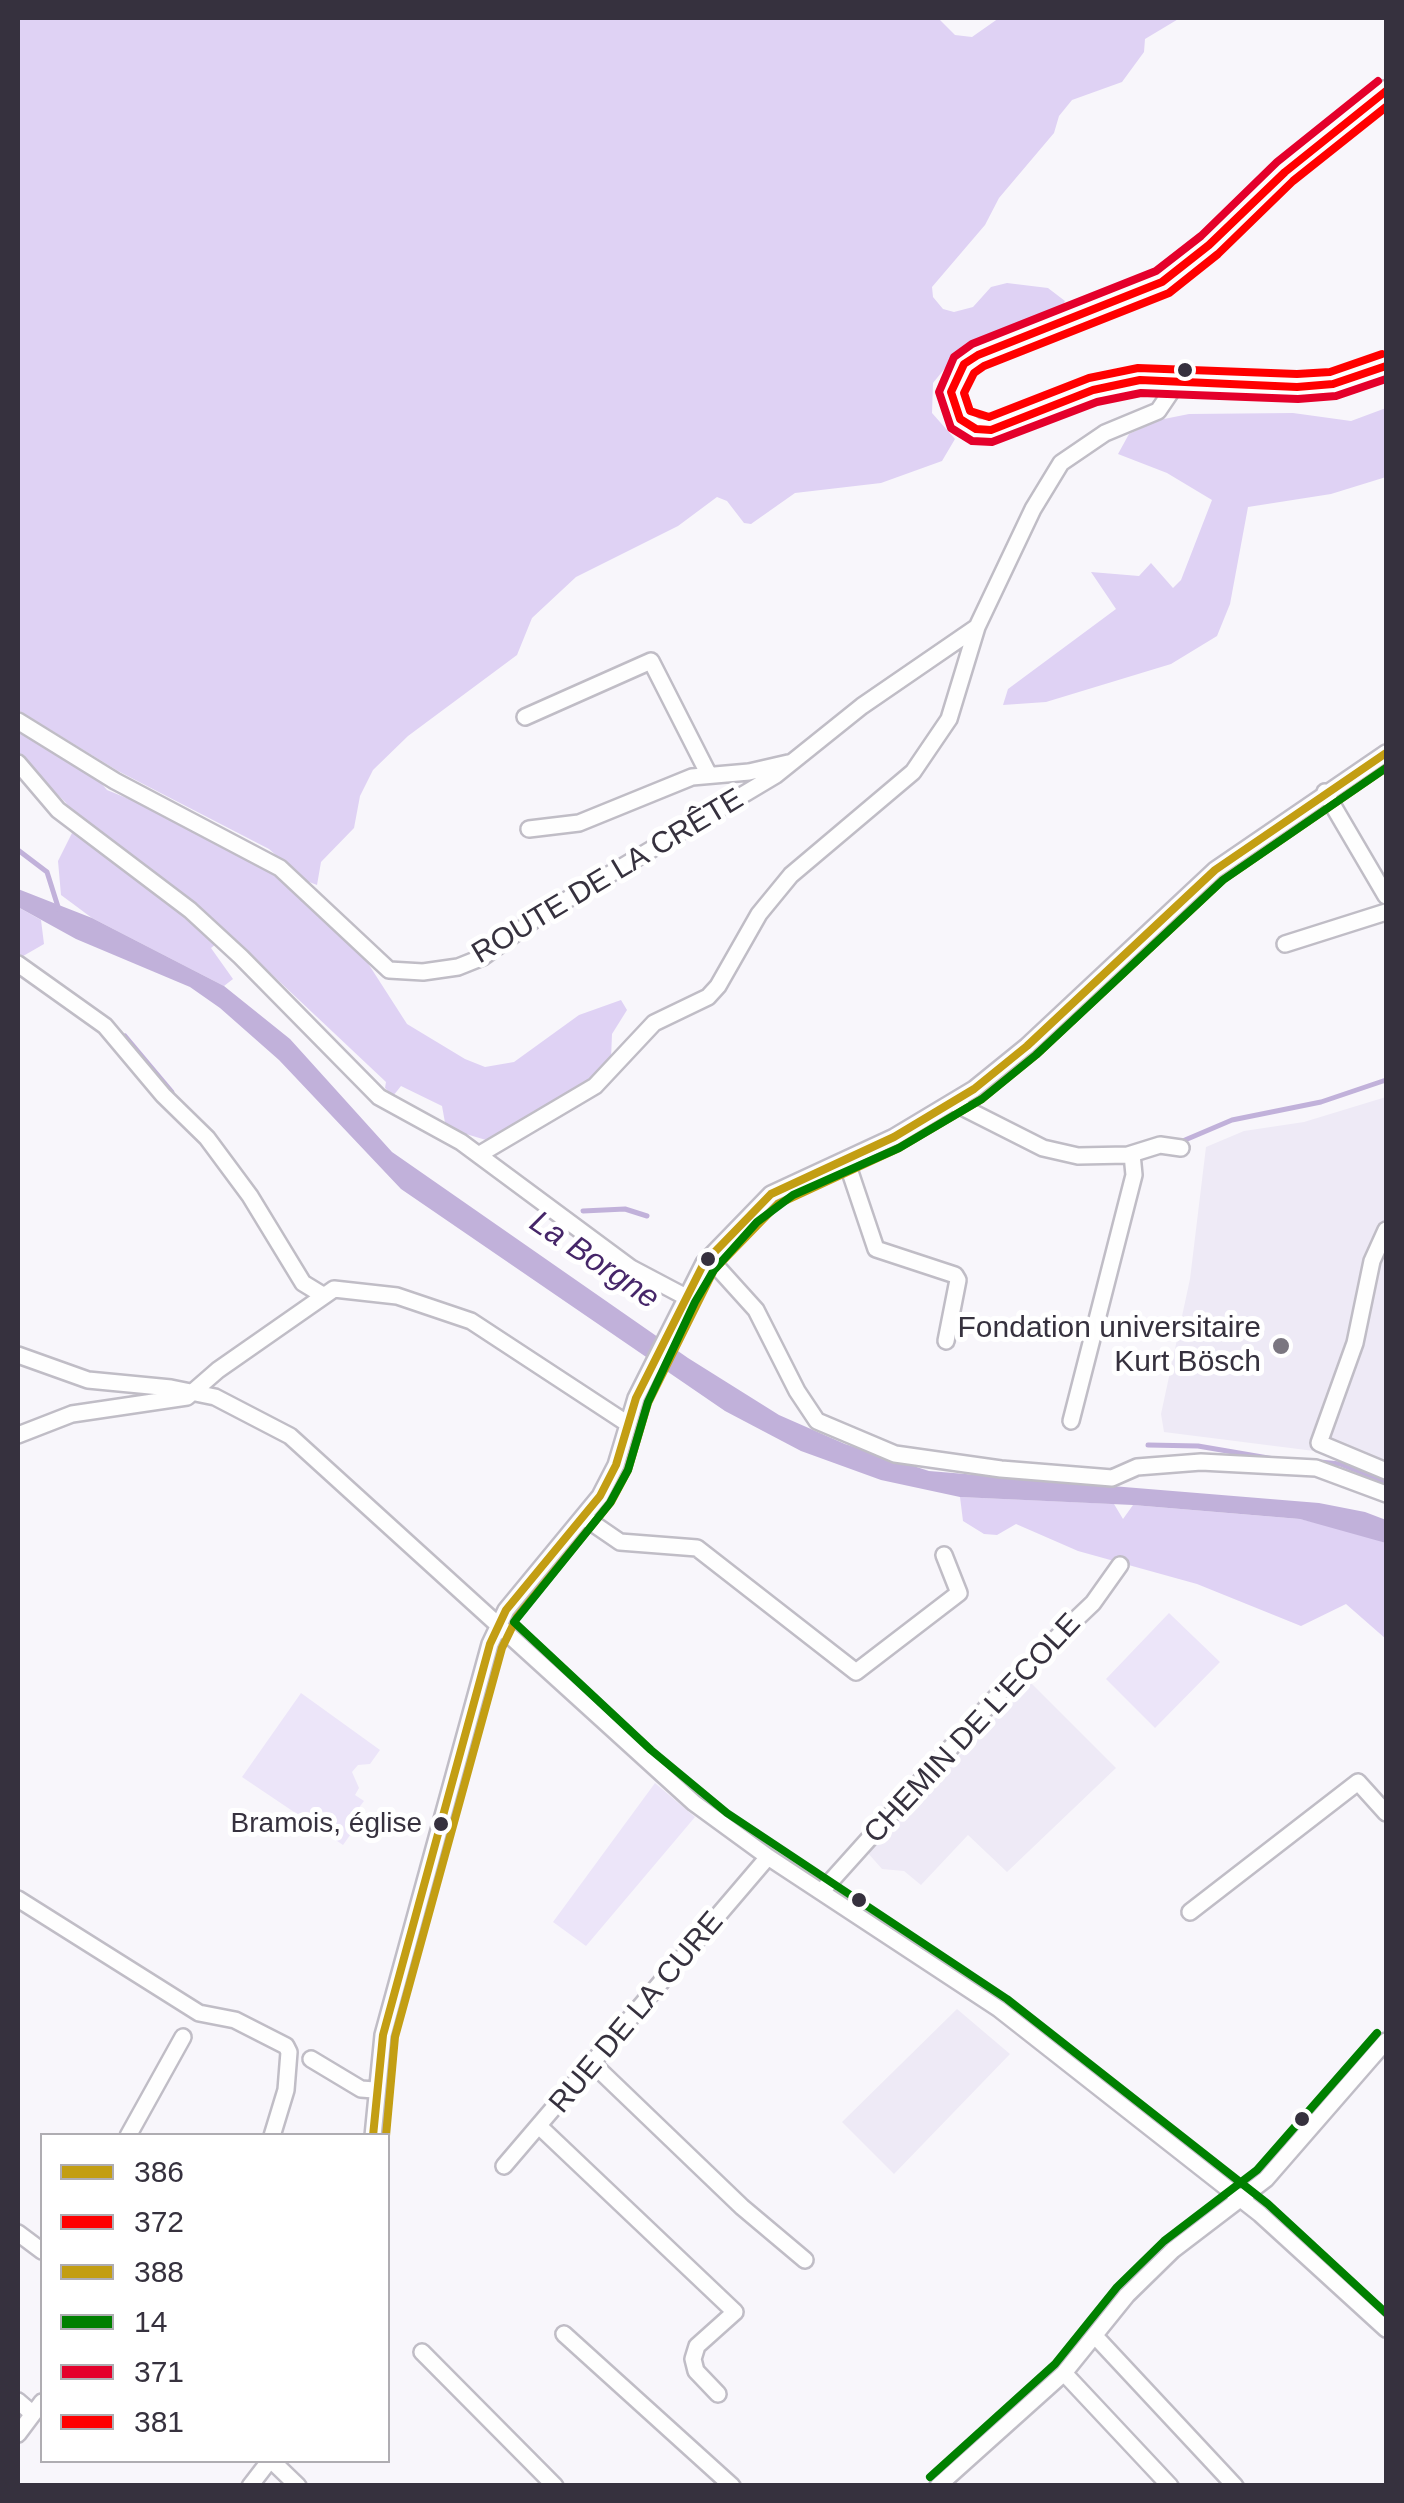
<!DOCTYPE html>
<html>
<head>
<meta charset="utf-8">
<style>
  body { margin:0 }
  #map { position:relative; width:1404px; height:2503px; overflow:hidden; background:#f8f6fb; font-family:Arial,sans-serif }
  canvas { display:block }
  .frame { position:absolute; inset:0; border:20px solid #36313e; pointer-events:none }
  .legend { position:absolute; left:40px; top:2133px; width:350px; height:330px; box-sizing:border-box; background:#fff; border:2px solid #afadb2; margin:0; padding:12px 18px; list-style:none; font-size:30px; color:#36313e }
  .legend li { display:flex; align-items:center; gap:20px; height:50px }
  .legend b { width:50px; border:2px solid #afadb2 }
</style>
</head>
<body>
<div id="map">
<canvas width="1404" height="2503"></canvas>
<div class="frame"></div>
<ul class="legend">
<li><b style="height:12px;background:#c39e13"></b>386</li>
<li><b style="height:12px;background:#f00"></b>372</li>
<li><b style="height:12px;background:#c39e13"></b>388</li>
<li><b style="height:12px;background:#008000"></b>14</li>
<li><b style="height:12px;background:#e4002b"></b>371</li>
<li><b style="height:12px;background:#f00"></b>381</li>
</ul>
</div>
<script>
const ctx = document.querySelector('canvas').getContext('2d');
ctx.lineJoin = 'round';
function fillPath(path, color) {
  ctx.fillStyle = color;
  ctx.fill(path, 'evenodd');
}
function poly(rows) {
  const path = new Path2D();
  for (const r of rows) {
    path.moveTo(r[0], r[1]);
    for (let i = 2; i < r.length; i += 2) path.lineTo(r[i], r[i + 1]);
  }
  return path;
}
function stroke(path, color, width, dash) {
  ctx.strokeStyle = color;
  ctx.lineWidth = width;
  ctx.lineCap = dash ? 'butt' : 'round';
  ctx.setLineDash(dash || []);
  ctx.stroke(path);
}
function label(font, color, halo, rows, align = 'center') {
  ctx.font = font + ' Arial,sans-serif';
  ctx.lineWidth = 10;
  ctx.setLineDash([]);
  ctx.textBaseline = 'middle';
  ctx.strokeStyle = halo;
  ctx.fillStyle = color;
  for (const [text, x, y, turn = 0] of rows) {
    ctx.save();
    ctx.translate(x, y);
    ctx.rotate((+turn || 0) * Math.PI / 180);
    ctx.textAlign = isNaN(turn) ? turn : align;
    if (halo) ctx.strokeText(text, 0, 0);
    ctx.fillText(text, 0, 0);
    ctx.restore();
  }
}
fillPath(poly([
  [1386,1097,1386,1477,1322,1452,1164,1432,1161,1414,1190,1279,1206,1147,1244,1131,1304,1122],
  [1030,1682,1116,1768,1007,1872,968,1835,921,1885,904,1871,882,1869,867,1852],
  [957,2009,1010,2054,894,2174,842,2122]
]), '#eeeaf6');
fillPath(poly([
  [1169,1613,1220,1662,1155,1728,1106,1679],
  [301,1693,380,1750,370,1764,358,1765,352,1772,359,1788,355,1795,364,1801,358,1809,365,1814,343,1845,242,1777],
  [655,1783,695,1817,586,1946,553,1922]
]), '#ece5f9');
fillPath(poly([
  [18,18,938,18,955,35,972,37,999,18,1180,18,1145,39,1144,52,1122,82,1072,100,1059,116,1054,133,999,198,985,225,932,287,933,297,943,309,954,312,973,307,991,287,1007,283,1048,288,1065,301,1060,314,1013,326,975,343,950,362,933,383,932,413,955,439,942,461,881,483,795,493,751,524,744,523,727,501,717,497,678,526,576,577,532,618,517,655,408,736,373,770,360,796,354,828,321,862,317,885,304,880,269,849,118,771,18,710],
  [1386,408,1386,477,1331,494,1248,507,1230,604,1217,636,1171,664,1046,702,1003,705,1008,689,1116,609,1091,572,1139,576,1151,563,1173,588,1181,580,1212,500,1167,473,1118,454,1129,434,1159,420,1189,414,1293,413,1351,421],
  [18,727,44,747,85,764,107,790,180,820,244,852,276,875,362,954,407,1024,465,1059,485,1067,514,1062,579,1015,621,1000,627,1010,612,1034,611,1059,588,1081,543,1111,486,1140,446,1128,442,1106,401,1086,393,1096,385,1088,386,1082,229,934,211,948,233,979,224,986,92,918,61,895,58,861,77,823,66,803,18,755],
  [18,907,41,920,44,944,18,959],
  [960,1497,1114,1504,1123,1519,1133,1505,1300,1519,1352,1531,1386,1543,1386,1639,1346,1604,1301,1626,1197,1584,1078,1551,1016,1524,997,1535,984,1534,963,1521]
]), '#dfd2f4');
fillPath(poly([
  [18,889,92,918,224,986,290,1039,392,1152,688,1358,779,1415,845,1444,929,1471,1319,1503,1365,1512,1386,1520,1386,1543,1300,1519,1133,1505,960,1497,881,1480,801,1451,725,1411,401,1189,279,1060,220,1008,190,987,76,939,18,907]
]), '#c1b1da');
stroke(poly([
  [18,850,47,872,59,910],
  [125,1036,172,1092],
  [1185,1140,1232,1120,1321,1102,1386,1080],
  [583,1211,625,1209,647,1216],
  [1148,1445,1198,1446,1274,1459],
  [1320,1462,1340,1464,1386,1482]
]), '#c1b1da', 5);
const minor = poly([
  [525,717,651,661,709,775],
  [18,721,115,781,280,868,389,970,423,972,458,967,483,957,538,917,776,775,862,706,977,627,1033,509,1061,463,1105,433,1158,411,1179,380],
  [18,763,58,810,190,910,241,957,379,1097,461,1142,631,1268,684,1296],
  [1325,792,1386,896],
  [529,829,579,823,692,777,749,772,788,763],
  [1285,944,1386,912],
  [18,964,105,1026,163,1095,207,1138,250,1196,303,1283,321,1294],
  [954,1103,1043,1148,1078,1156,1128,1155,1160,1145,1181,1148],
  [480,1154,595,1086,654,1023,708,997,718,986,759,914,791,875,913,772,949,719,977,627],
  [846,1160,876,1249,955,1275,958,1280,946,1341],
  [1386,1230,1372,1261,1355,1343,1319,1443,1386,1471],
  [709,1258,756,1310,797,1391,817,1421,895,1454,1001,1469,1112,1478,1137,1467,1201,1462,1316,1468,1386,1494],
  [18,1355,88,1380,171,1388,215,1397,290,1436,694,1803,768,1857,999,2009,1260,2214,1386,2329],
  [1071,1421,1134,1175,1132,1154],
  [18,1435,72,1414,187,1397,218,1370,334,1289,397,1296,471,1321,628,1424],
  [585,1518,620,1542,697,1548,856,1672,959,1593,944,1555],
  [822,1891,1007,1685,1093,1603,1120,1565],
  [18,1899,199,2013,235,2020,286,2046,289,2052],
  [1190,1912,1358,1782,1386,1813],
  [311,2059,361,2089,374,2090],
  [593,2064,742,2207,805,2260],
  [540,2127,735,2312,697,2346,693,2359,696,2371,718,2394],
  [128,2136,183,2037],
  [272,2136,286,2090,289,2052],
  [373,2136,383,2035,490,1644,506,1610,600,1496,616,1465,636,1398,704,1263,771,1194,894,1137,974,1089,1027,1046,1215,870,1386,753],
  [504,2166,768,1857],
  [18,2233,42,2251],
  [564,2334,732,2486],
  [1095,2336,1235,2486],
  [422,2352,555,2486],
  [1064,2373,1170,2486],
  [18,2401,33,2414],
  [18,2434,42,2402],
  [271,2460,298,2486],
  [250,2486,270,2460],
  [938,2486,1064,2373,1127,2295,1173,2250,1266,2179,1386,2041]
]);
const major = poly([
  [1386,91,1285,172,1209,245,1162,282,978,355,964,364,951,392,960,419,976,429,991,430,1093,390,1140,380,1297,387,1333,384,1386,366]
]);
stroke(minor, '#c0bdc6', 20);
stroke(major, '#c0bdc6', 25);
stroke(minor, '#fefefe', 15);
stroke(major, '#fefefe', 20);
stroke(poly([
  [373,2136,383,2035,490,1644,506,1610,600,1496,616,1465,636,1398,704,1263,771,1194,894,1137,974,1089,1027,1046,1215,870,1386,753]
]), '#c39e13', 8);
stroke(poly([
  [1386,91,1285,172,1209,245,1162,282,978,355,964,364,951,392,960,419,976,429,991,430,1093,390,1140,380,1297,387,1333,384,1386,366]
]), '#f00', 8);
stroke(poly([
  [386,2136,395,2037,502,1648,517,1617,611,1502,628,1470,648,1403,714,1270,778,1204,899,1148,982,1099,1036,1055,1223,880,1386,768]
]), '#c39e13', 8);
stroke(poly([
  [1386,768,1223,880,1036,1055,982,1099,899,1148,793,1195,757,1222,714,1270,695,1302,648,1402,628,1470,610,1503,514,1622,651,1750,727,1813,1007,1999,1268,2204,1386,2313],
  [930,2477,1055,2364,1117,2287,1164,2241,1257,2170,1377,2033]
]), '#008000', 8);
stroke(poly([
  [1378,81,1277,162,1201,236,1156,271,972,344,954,357,939,392,951,428,972,441,992,442,1097,402,1141,393,1298,399,1336,396,1386,379]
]), '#e4002b', 8);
stroke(poly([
  [1382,354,1330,372,1297,374,1138,368,1089,378,989,417,970,411,964,393,974,373,984,366,1169,293,1218,254,1293,181,1386,107]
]), '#f00', 8);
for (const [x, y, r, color] of [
  [1185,370,9,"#36313e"],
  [708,1259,9,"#36313e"],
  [1281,1346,10,"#7a7680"],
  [441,1824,9,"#36313e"],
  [859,1900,9,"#36313e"],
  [1302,2119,9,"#36313e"]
]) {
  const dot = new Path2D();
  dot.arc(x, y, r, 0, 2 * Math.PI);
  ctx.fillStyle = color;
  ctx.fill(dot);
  stroke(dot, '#fff', 4);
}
label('28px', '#36313e', '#fff', [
  ["Bramois, église",422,1824]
], 'right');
label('30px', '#36313e', '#fff', [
  ["ROUTE DE LA CRÊTE",608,877,-31],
  ["CHEMIN DE L'ECOLE",973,1729,-47],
  ["RUE DE LA CURE",637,2013,-50]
]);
label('30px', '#36313e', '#fff', [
  ["Fondation universitaire",1261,1329],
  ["Kurt Bösch",1261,1363]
], 'right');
label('italic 32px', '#462669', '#fff', [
  ["La Borgne",594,1261,34]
]);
</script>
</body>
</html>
